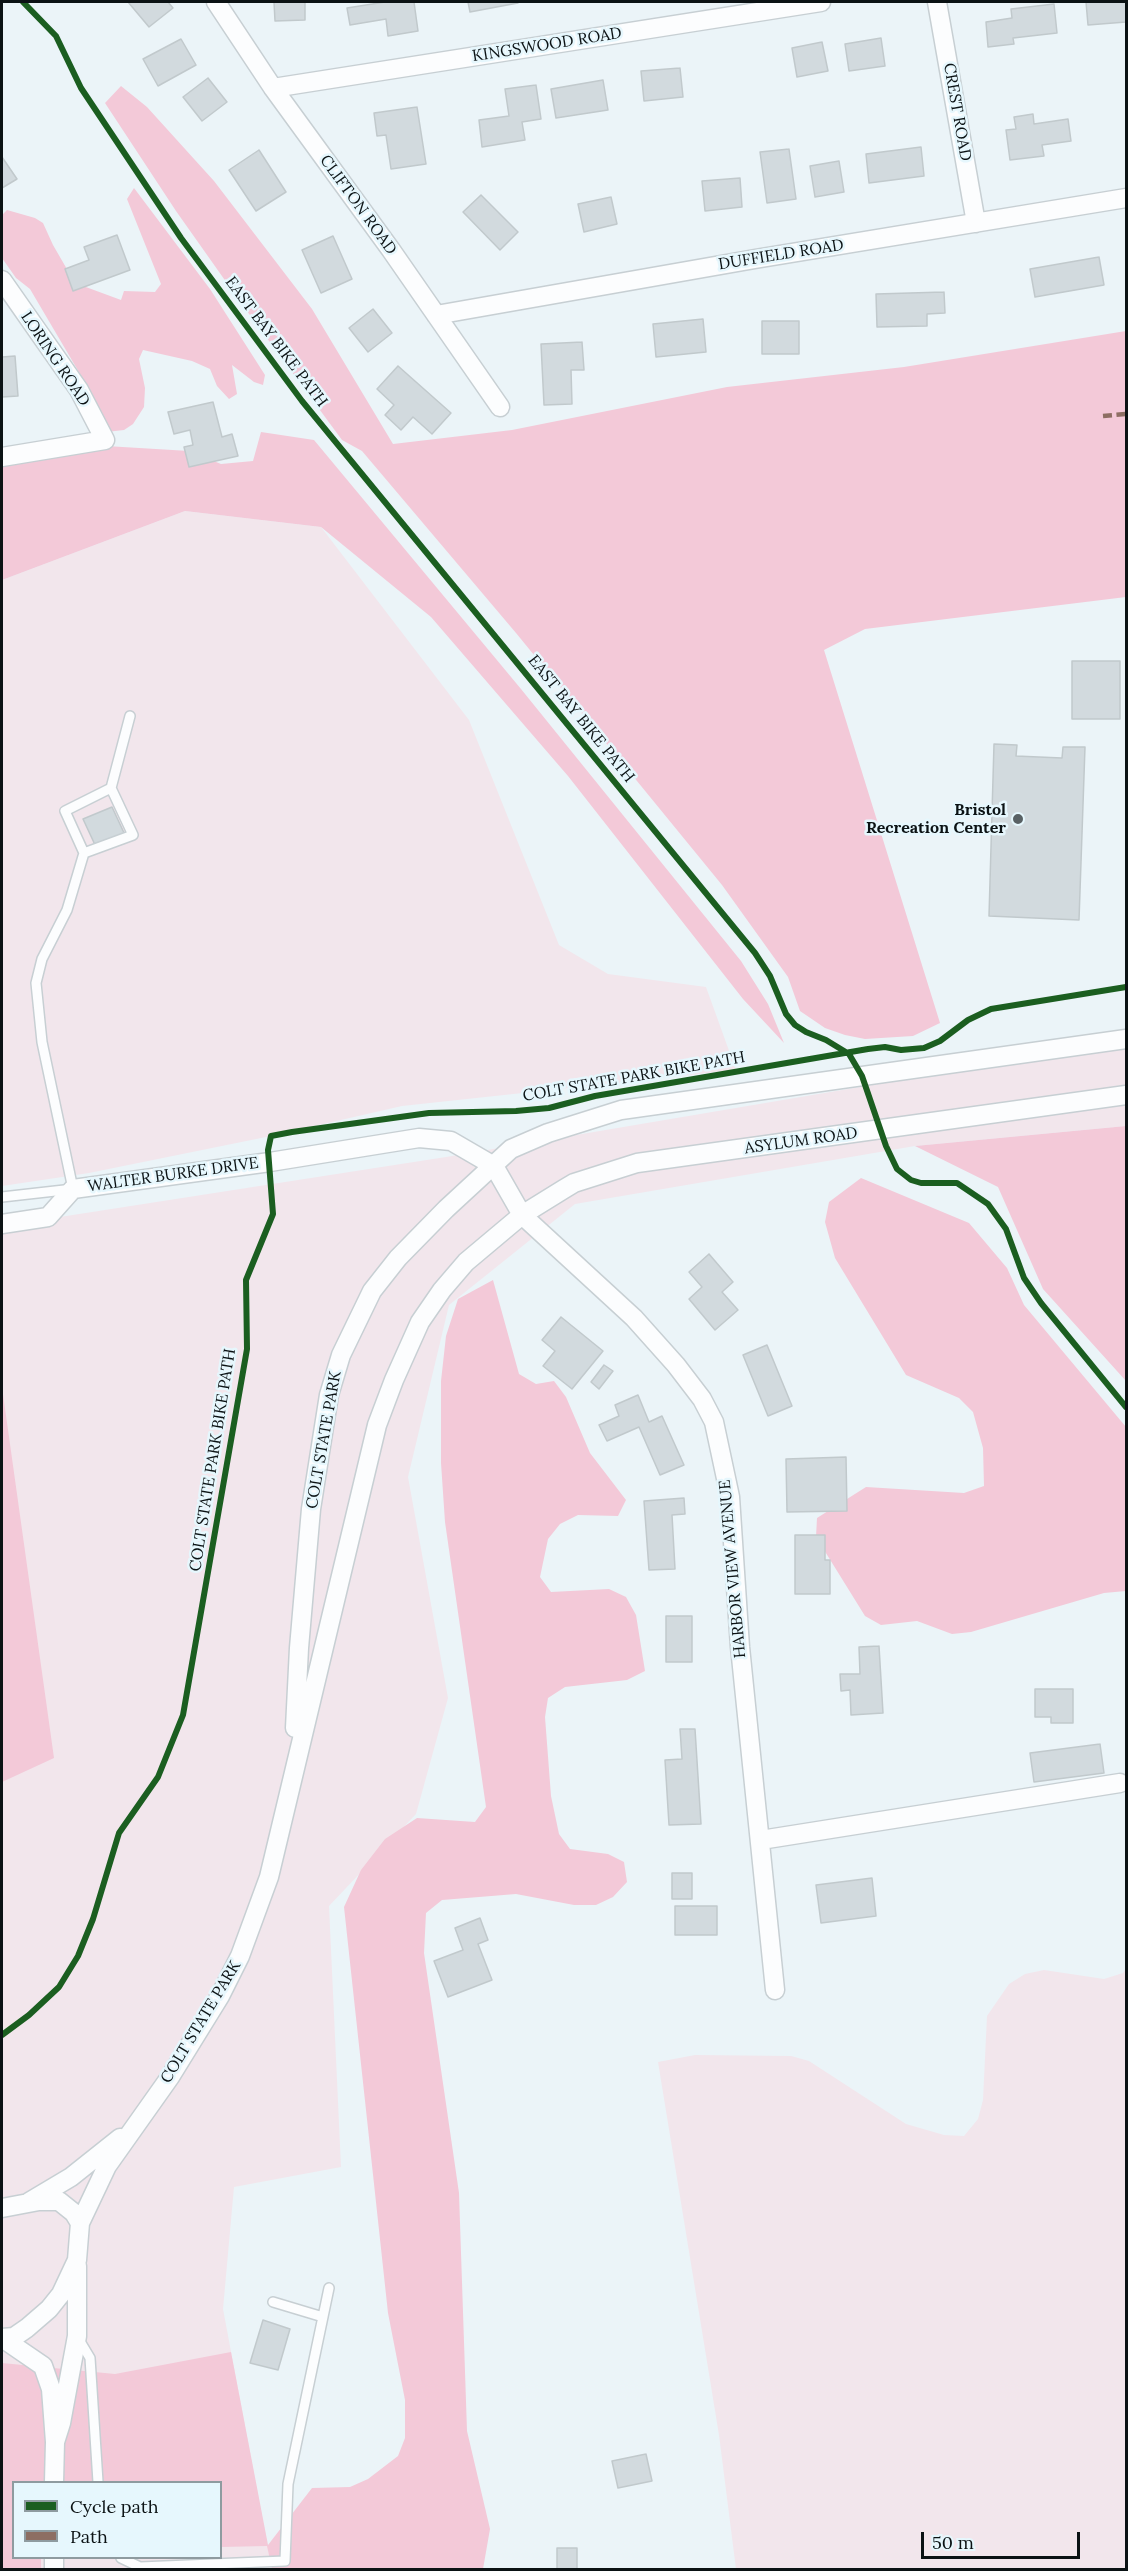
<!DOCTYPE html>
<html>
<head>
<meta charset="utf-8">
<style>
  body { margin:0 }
  #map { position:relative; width:1128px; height:2571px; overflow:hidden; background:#ebf4f8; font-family:Lora,serif }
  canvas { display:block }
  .frame { position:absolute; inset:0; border:3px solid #0b1214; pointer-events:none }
  .legend { position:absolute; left:12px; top:2481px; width:210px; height:78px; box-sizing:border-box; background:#e6f7fd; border:2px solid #8e9ba0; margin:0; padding:8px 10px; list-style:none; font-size:18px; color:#0b1214 }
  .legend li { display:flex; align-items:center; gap:12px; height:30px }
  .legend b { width:30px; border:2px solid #8e9ba0 }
  .scale { position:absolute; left:921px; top:2532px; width:159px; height:27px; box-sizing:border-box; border:3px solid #0b1214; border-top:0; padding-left:8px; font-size:18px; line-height:21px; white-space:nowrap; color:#0b1214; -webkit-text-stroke:4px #e6f7fd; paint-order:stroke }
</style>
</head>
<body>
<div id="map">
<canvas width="1128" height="2571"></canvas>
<div class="frame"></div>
<ul class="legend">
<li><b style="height:8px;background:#1b5e20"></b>Cycle path</li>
<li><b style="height:8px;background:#8d6e63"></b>Path</li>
</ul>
<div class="scale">50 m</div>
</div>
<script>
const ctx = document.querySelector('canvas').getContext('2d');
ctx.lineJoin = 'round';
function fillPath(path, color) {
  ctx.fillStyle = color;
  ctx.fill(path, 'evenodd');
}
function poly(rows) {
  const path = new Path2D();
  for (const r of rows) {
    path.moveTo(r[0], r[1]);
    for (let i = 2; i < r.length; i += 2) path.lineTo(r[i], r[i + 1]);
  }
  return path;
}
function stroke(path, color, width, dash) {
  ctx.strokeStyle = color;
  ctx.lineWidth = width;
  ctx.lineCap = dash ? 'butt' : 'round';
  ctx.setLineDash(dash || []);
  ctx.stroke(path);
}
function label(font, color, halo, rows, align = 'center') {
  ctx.font = font + ' Lora,serif';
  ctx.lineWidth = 5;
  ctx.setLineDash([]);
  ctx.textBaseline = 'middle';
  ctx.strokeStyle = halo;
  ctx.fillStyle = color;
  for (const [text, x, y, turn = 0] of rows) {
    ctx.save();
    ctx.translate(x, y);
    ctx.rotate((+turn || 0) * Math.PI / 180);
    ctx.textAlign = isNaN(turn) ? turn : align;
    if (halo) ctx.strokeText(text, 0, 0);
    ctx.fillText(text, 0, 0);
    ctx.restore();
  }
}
fillPath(poly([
  [185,511,321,527,469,720,559,945,608,974,706,987,736,1070,402,1106,271,1136,89,1173,2,1186,2,580],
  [1126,1042,1126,1126,915,1146,575,1204,449,1305,408,1477,448,1698,416,1814,329,1906,341,2167,234,2187,223,2309,272,2569,2,2570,2,1226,446,1157],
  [14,2482,220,2482,220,2558,14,2558],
  [1126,1969,1126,2569,736,2569,719,2435,658,2062,695,2055,791,2056,809,2061,906,2124,944,2135,964,2136,978,2119,983,2100,987,2016,1009,1984,1025,1974,1044,1970,1104,1979,1123,1973]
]), '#f2e6ec');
fillPath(poly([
  [121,86,147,107,214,181,312,309,393,444,512,430,727,387,904,367,1126,331,1126,597,865,629,824,650,940,1023,913,1036,865,1039,845,1035,825,1028,800,1011,788,977,722,885,516,633,362,451,342,440,241,303,176,211,105,103],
  [134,188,210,289,265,375,263,385,254,382,232,365,237,394,229,399,217,386,210,369,192,361,143,350,139,359,145,388,144,407,133,424,124,430,106,432,93,396,30,289,16,278,2,258,2,215,7,210,35,218,43,223,53,245,75,283,121,300,124,291,155,292,161,284,127,199],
  [261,432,314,440,521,689,741,961,768,1004,784,1043,743,999,568,776,431,617,321,527,185,511,2,580,2,462,106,446,189,451,221,464,253,461],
  [1126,1126,1126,1381,1043,1289,998,1187,915,1146],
  [861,1178,969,1223,1007,1268,1024,1305,1126,1427,1126,1591,1104,1593,971,1632,952,1634,917,1621,881,1625,865,1616,816,1537,817,1518,866,1487,964,1493,984,1486,983,1448,973,1412,959,1398,906,1375,835,1258,825,1222,829,1202],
  [493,1280,519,1374,536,1384,554,1381,566,1397,590,1453,626,1500,618,1516,578,1515,560,1524,548,1539,540,1577,551,1592,609,1589,626,1597,636,1615,645,1671,627,1680,565,1687,548,1698,545,1717,551,1796,559,1834,570,1849,608,1854,624,1862,627,1882,613,1897,596,1905,574,1905,516,1894,442,1900,426,1913,424,1953,459,2193,467,2431,490,2529,483,2569,272,2569,267,2546,221,2547,220,2482,14,2482,14,2558,41,2558,41,2569,2,2569,2,2363,115,2374,231,2352,268,2545,312,2488,350,2487,368,2479,398,2456,405,2438,405,2400,388,2313,344,1907,361,1870,385,1839,417,1818,475,1822,486,1807,445,1522,441,1463,441,1381,446,1336,458,1299],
  [2,1387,54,1758,2,1782]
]), '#f3c9d8');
const building = poly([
  [128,2,168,2,173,8,149,27,128,2],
  [274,2,305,2,305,20,275,21,274,2],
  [385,2,414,2,418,31,388,36,386,19,350,25,347,8,385,2],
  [468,2,518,2,518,3,470,12,468,2],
  [1086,2,1126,2,1126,22,1088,25,1086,2],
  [1054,4,1057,33,1013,38,1014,44,988,47,986,22,1012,18,1011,9,1054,4],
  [881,38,885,66,849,71,845,44,881,38],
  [181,39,196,65,158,86,143,59,181,39],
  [822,42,828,71,797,77,792,48,822,42],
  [680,68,683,97,644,101,641,71,680,68],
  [208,78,227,102,202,121,183,97,208,78],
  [603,80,608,110,556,118,551,89,603,80],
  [536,85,541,119,522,122,525,140,482,147,479,120,509,116,505,89,536,85],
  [417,107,426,164,391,169,386,135,377,136,374,113,417,107],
  [1033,114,1034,124,1068,119,1071,141,1042,145,1044,156,1010,160,1006,130,1016,129,1014,117,1033,114],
  [921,147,924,176,869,183,866,154,921,147],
  [789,149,796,199,767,203,760,152,789,149],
  [259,150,286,192,256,211,229,170,259,150],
  [2,157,17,179,2,188,2,157],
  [839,161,844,192,815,197,810,166,839,161],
  [740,178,742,207,705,211,702,181,740,178],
  [481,195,518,232,500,250,463,212,481,195],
  [611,197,617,224,584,232,578,204,611,197],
  [117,235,130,270,73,291,65,269,89,260,84,247,117,235],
  [333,236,352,279,321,293,302,250,333,236],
  [1099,257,1104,285,1035,297,1030,269,1099,257],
  [944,292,945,313,927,314,927,326,877,327,876,294,944,292],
  [373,309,392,333,368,352,349,328,373,309],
  [703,319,706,352,656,357,653,324,703,319],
  [762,321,799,321,799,354,762,354,762,321],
  [582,342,584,370,571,370,572,404,544,405,541,344,582,342],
  [15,356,18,396,2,397,2,357,15,356],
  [398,366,451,413,432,434,413,417,401,430,385,415,394,405,377,389,398,366],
  [213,402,222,437,232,434,238,456,189,467,184,447,193,445,190,430,174,434,168,412,213,402],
  [1072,661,1120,661,1120,719,1072,719,1072,661],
  [994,744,1017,745,1016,756,1062,758,1063,747,1085,747,1079,920,989,916,994,744],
  [112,807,125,835,96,847,83,819,112,807],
  [709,1254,733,1282,722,1292,738,1310,715,1330,689,1299,702,1287,689,1272,709,1254],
  [561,1317,603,1351,572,1389,543,1366,555,1351,542,1340,561,1317],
  [767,1345,792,1406,768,1416,743,1355,767,1345],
  [604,1365,613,1371,599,1389,591,1382,604,1365],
  [638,1395,649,1422,662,1416,684,1465,660,1475,639,1427,607,1441,599,1425,619,1416,615,1405,638,1395],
  [846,1457,847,1511,787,1512,786,1459,846,1457],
  [684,1498,685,1514,672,1515,675,1569,649,1570,644,1501,684,1498],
  [795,1535,825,1535,825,1560,830,1560,830,1594,795,1594,795,1535],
  [666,1616,692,1616,692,1662,666,1662,666,1616],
  [879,1646,883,1713,851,1715,850,1690,841,1691,840,1674,860,1674,859,1647,879,1646],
  [1035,1689,1073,1689,1073,1723,1051,1723,1051,1717,1035,1717,1035,1689],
  [680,1729,695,1729,701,1824,669,1825,665,1760,682,1759,680,1729],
  [1100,1744,1104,1773,1034,1782,1030,1753,1100,1744],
  [672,1873,692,1873,692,1899,672,1899,672,1873],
  [872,1878,876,1916,821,1923,816,1885,872,1878],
  [675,1906,717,1906,717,1935,675,1935,675,1906],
  [480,1918,488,1940,478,1944,492,1980,448,1997,434,1961,463,1950,455,1928,480,1918],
  [263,2320,290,2329,278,2370,250,2363,263,2320],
  [646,2454,652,2481,618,2488,612,2461,646,2454],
  [557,2548,577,2548,577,2570,557,2570,557,2548]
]);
fillPath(building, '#d2dade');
stroke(building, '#c1c9cc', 1.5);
const lane = poly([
  [111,788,130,716],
  [2,1197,73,1189,42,1042,36,983,42,959,67,910,84,853,65,811,111,788,133,835,84,853],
  [273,2302,323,2317],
  [78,2338,90,2358,98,2482],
  [121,2558,140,2567,285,2561,288,2484,329,2288]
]);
const street = poly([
  [216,2,273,88,391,250,500,407],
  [937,2,976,223],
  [273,88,821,2],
  [2,280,79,390,105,440,2,457],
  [436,315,755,259,1126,198],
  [2,1224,48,1217,73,1189,270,1162,419,1138,451,1141,494,1166,522,1215,634,1318,676,1365,702,1399,714,1422,730,1497,740,1647,775,1990],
  [295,1728,299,1648,311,1509,329,1395,341,1355,372,1291,398,1258,446,1209,511,1149,548,1133,621,1110,1126,1039],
  [761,1840,1120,1783],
  [29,2202,71,2177,120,2138],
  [2,2208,39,2201,59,2201,74,2213,80,2223],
  [2,2338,14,2337,27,2328,49,2309,61,2294,77,2260,80,2223,107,2166,170,2077,220,1996,240,1956,269,1877,377,1425,394,1380,420,1322,442,1290,466,1262,522,1215,564,1189,574,1183,637,1163,1126,1095],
  [2,2338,43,2366,51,2389,55,2442,54,2482],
  [55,2442,61,2423,77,2336,77,2266],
  [54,2570,54,2558]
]);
stroke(lane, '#c7cfd3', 12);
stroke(street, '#c7cfd3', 21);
stroke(lane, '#fcfdfe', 9);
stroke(street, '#fcfdfe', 18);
stroke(poly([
  [1103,416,1126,414]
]), '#8d6e63', 4.5, [9, 4.5]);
stroke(poly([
  [23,2,56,36,81,88,181,238,302,401,755,953,770,976,786,1014,795,1025,806,1032,826,1040,849,1054,862,1076,886,1146,897,1169,911,1180,921,1183,957,1183,988,1204,1006,1229,1024,1278,1041,1303,1126,1407],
  [2,2035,29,2015,59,1987,78,1956,93,1919,119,1833,158,1777,183,1715,247,1349,246,1280,273,1214,268,1150,271,1136,292,1132,429,1113,516,1111,549,1108,595,1096,868,1049,885,1047,901,1050,924,1048,940,1041,968,1020,991,1009,1126,987]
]), '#1b5e20', 6);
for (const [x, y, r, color] of [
  [1018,819,6,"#596164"]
]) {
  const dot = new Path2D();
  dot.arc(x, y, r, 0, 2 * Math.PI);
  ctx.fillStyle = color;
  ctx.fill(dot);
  stroke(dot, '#e6f7fd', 2);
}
label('16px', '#0b1214', '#e6f7fd', [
  ["KINGSWOOD ROAD",547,45,-9],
  ["CREST ROAD",957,112,80],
  ["CLIFTON ROAD",358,205,54],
  ["DUFFIELD ROAD",781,255,-9],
  ["EAST BAY BIKE PATH",276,342,53],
  ["LORING ROAD",55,359,56],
  ["EAST BAY BIKE PATH",581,719,51],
  ["COLT STATE PARK BIKE PATH",634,1077,-10],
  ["ASYLUM ROAD",801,1141,-8],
  ["WALTER BURKE DRIVE",173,1175,-8],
  ["COLT STATE PARK",324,1440,-80],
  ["COLT STATE PARK BIKE PATH",213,1460,-81],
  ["HARBOR VIEW AVENUE",733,1569,-95],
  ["COLT STATE PARK",201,2022,-59]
]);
label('bold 16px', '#0b1214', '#e6f7fd', [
  ["Bristol",1006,810],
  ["Recreation Center",1006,828]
], 'right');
</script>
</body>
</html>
